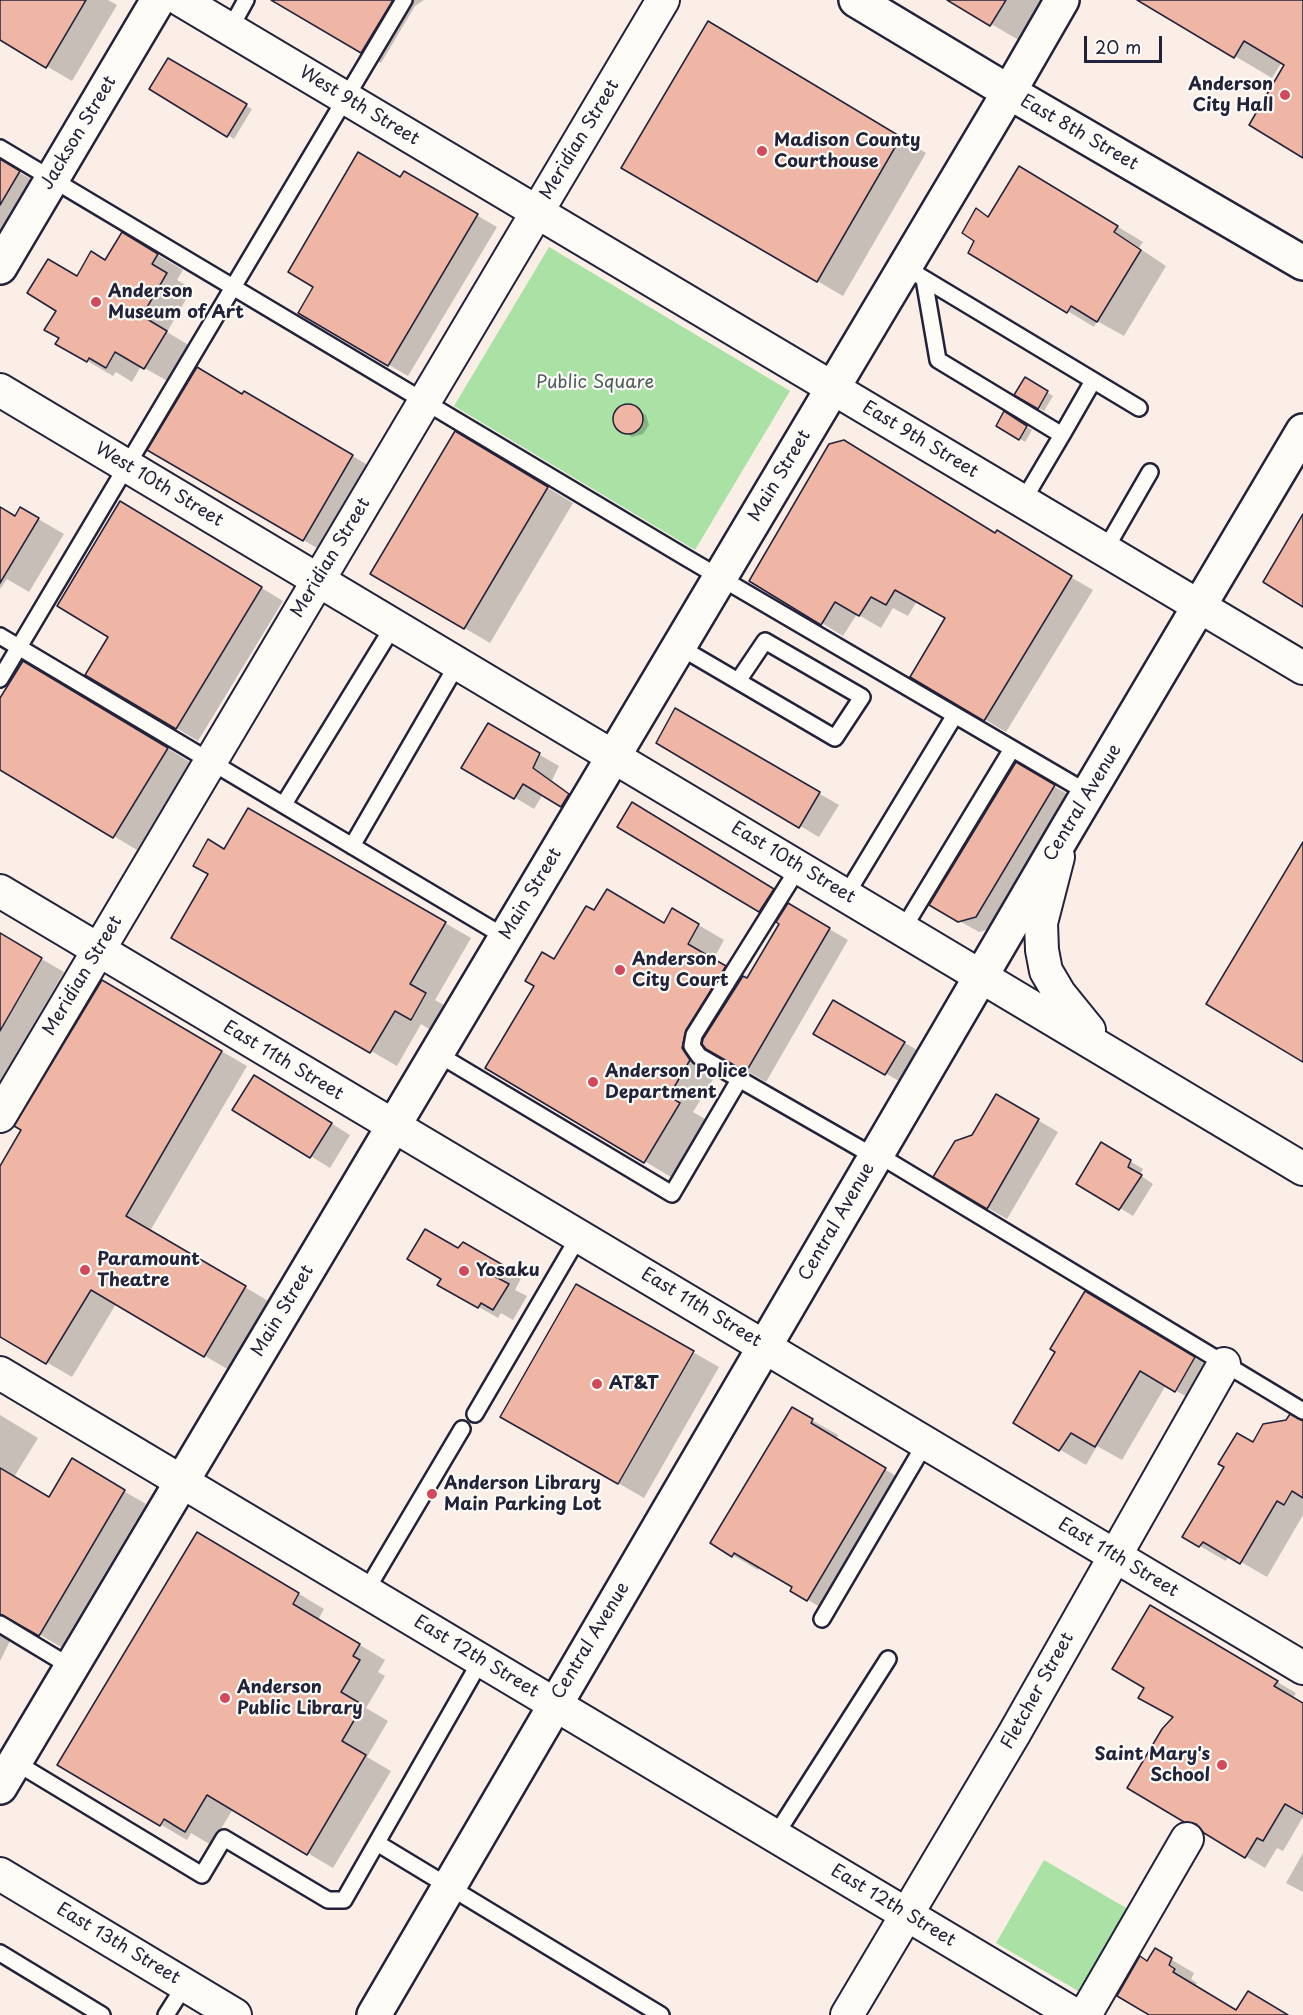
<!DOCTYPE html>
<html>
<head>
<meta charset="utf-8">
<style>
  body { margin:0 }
  #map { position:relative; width:1303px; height:2015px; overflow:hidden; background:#faeee7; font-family:"Playpen Sans",sans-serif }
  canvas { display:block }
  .scale { position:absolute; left:1084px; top:36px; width:78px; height:27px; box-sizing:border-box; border:3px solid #22223b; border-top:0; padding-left:8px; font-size:18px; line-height:21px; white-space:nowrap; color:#22223b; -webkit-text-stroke:4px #fdfcf7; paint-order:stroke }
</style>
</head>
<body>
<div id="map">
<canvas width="1303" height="2015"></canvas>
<div class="scale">20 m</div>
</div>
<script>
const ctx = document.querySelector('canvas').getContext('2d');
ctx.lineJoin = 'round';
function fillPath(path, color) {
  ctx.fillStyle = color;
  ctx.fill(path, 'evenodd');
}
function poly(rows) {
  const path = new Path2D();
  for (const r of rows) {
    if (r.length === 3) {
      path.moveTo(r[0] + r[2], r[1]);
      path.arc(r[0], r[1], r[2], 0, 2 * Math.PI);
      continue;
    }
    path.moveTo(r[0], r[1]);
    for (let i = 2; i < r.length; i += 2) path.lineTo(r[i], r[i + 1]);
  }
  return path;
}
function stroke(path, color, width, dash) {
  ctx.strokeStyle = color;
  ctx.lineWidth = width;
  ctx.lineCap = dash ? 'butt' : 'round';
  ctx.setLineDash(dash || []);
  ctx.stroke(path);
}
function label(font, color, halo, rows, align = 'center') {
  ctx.font = font + ' "Playpen Sans",sans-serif';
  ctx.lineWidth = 4.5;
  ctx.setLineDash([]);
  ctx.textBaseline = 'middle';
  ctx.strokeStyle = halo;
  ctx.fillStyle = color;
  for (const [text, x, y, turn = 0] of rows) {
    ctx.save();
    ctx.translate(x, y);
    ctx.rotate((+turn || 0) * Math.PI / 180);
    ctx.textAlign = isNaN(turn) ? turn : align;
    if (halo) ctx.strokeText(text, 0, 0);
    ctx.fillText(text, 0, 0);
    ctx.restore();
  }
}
fillPath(poly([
  [549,247,790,391,695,550,454,406],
  [1044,1860,1133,1912,1085,1995,996,1943]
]), '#aae2a5');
fillPath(poly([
  [0,0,108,0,117,5,72,81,0,39],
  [302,0,424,0,415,6,381,63,295,12],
  [950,0,1047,0,1022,42],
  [1140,0,1303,0,1303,156,1286,64,1282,62,1272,78],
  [734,38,926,153,843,296,623,168],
  [169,60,252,109,234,139,152,88],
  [0,153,16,163,20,173,45,187,0,243],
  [404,173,497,227,408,376,300,313],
  [1045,183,1143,242,1139,248,1166,266,1124,336,1097,321,1094,327,970,252,976,240,976,210,989,218],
  [122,234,183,270,177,280,192,289,167,332,192,347,171,383,141,366,132,382,116,372,113,376,57,343,77,278,106,262],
  [1026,379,1053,396,1044,411,1016,394],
  [245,393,378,471,329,555,149,450],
  [630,405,646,415,649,425,643,434,632,437,616,427,614,416,620,408],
  [1005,414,1032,430,1025,442,998,425],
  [481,448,573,503,490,643,372,574],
  [0,509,15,518,21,509,64,534,29,592,7,579,0,589],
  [143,515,283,601,198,741,87,675,110,637],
  [996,534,1093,590,1006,732,912,677,947,618,917,601,908,616,893,608,881,628,857,614,843,636,751,580],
  [46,676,190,762,137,850,0,768,0,701],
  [675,710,839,805,819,837,658,743],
  [488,725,559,766,552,780,588,807,581,817,543,794,534,809,464,767],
  [1016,764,1074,798,996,928,979,932,931,905],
  [632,804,785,898,773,918,619,827],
  [249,810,471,938,435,1000,451,1009,437,1034,421,1024,397,1066,174,937],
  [789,905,848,940,766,1082,710,1050,708,1064,715,1076,693,1112,705,1119,671,1177,487,1067,555,961,595,912,670,928,673,910,724,940,713,960,748,980,781,923],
  [0,935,64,972,0,1081],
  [102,982,247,1066,150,1231,270,1302,229,1370,116,1304,72,1377,0,1335,0,1169],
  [834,1002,924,1054,906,1085,815,1033],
  [274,1088,350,1135,330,1168,234,1109],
  [997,1096,1058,1132,1007,1219,988,1208],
  [1102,1144,1143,1169,1140,1175,1153,1184,1133,1216,1079,1183],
  [463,1244,521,1278,515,1290,527,1296,513,1320,501,1313,498,1318,439,1284],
  [576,1286,719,1367,644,1498,502,1416],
  [1111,1307,1220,1373,1201,1405,1166,1385,1122,1460,1097,1446,1086,1465,1015,1423,1057,1351],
  [792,1409,838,1435,836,1440,911,1485,833,1615,792,1590,794,1586,761,1566,758,1570,712,1543],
  [0,1415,38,1438,14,1477,50,1499,72,1461,146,1504,61,1647,27,1627,17,1627,0,1661],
  [1303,1421,1303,1515,1267,1577,1229,1555,1226,1561,1184,1537,1254,1444],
  [223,1548,324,1609,318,1620,385,1660,378,1672,385,1676,366,1708,388,1721,367,1757,391,1771,333,1868,233,1809,211,1845,191,1833,187,1840,59,1765],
  [1150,1607,1296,1693,1293,1698,1303,1704,1303,1817,1283,1851,1277,1848,1265,1868,1129,1787,1175,1717,1146,1687],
  [1303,1853,1303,1892,1286,1883],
  [1155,1950,1194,1973,1191,1979,1197,1983,1195,1986,1237,2011,1286,2015,1152,2015,1148,1963]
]), '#0003');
const building = poly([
  [0,0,86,0,46,68,0,40,0,0],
  [271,0,393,0,361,53,271,0],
  [947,0,1006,0,990,26,947,0],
  [1137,0,1303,0,1303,158,1249,125,1284,65,1244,41,1234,58,1137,0],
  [708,21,901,137,817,282,621,168,708,21],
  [168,58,247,104,227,137,149,89,168,58],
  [358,152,400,177,404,171,478,214,388,366,298,313,313,287,288,272,358,152],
  [0,159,20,171,0,205,0,159],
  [1019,166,1118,226,1114,232,1141,250,1097,322,1071,306,1067,313,968,253,974,241,962,233,976,208,988,217,1019,166],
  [122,232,158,254,152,264,167,273,142,316,167,331,144,369,115,352,106,368,89,358,87,362,55,344,59,338,44,330,56,311,27,293,48,259,77,276,91,251,105,260,122,232],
  [197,367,242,394,244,391,353,455,303,541,147,450,197,367],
  [1025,377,1048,391,1038,409,1014,395,1025,377],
  [628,419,15],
  [1004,411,1027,426,1019,440,996,426,1004,411],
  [455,431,548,487,464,629,370,574,455,431],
  [844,440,995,533,997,530,1072,576,984,721,910,677,945,618,895,590,886,605,871,597,859,616,835,602,821,625,749,581,829,444,844,440],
  [120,501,262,587,176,729,85,675,108,637,57,606,120,501],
  [0,507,15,516,20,507,39,518,0,583,0,507],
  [1303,514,1303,607,1263,582,1303,514],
  [23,661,168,748,113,838,0,770,0,698,23,661],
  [675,708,820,792,799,828,656,743,675,708],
  [488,723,540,753,533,768,569,794,561,807,523,784,514,799,461,768,488,723],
  [1016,762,1055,785,976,917,958,922,929,905,1016,762],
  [632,802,774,889,759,912,617,827,632,802],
  [248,808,446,922,410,984,426,993,411,1020,395,1011,370,1053,171,938,208,874,193,866,208,839,224,849,248,808],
  [1303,842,1303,1062,1206,1004,1303,842],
  [607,889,664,923,672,908,699,924,688,944,726,966,686,1030,682,1048,690,1060,669,1096,680,1103,644,1163,485,1068,534,986,525,981,542,952,554,959,586,906,594,910,607,889],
  [788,903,830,928,746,1072,706,1049,702,1044,703,1039,743,976,747,978,779,924,776,922,788,903],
  [0,933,42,958,0,1031,0,933],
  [102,980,222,1051,126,1216,246,1286,204,1357,91,1290,46,1364,0,1337,0,1166,21,1130,14,1126,102,980],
  [833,1000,905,1042,885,1075,813,1034,833,1000],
  [254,1075,332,1123,310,1158,232,1110,254,1075],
  [996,1094,1039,1119,987,1209,933,1177,955,1141,972,1135,996,1094],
  [1101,1142,1131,1160,1128,1167,1142,1175,1119,1210,1076,1184,1101,1142],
  [425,1229,458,1248,463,1242,503,1265,496,1277,509,1284,493,1310,481,1303,478,1308,437,1285,441,1279,407,1259,425,1229],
  [576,1284,694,1351,618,1484,500,1417,576,1284],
  [1085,1291,1195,1357,1175,1392,1140,1371,1095,1447,1071,1433,1059,1451,1013,1423,1055,1352,1050,1349,1085,1291],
  [792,1407,813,1419,811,1423,886,1468,807,1601,790,1591,792,1587,734,1553,732,1557,710,1543,792,1407],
  [1290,1414,1303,1421,1303,1498,1292,1491,1284,1505,1277,1501,1240,1564,1203,1542,1199,1547,1182,1537,1224,1467,1218,1464,1237,1433,1253,1442,1263,1424,1286,1420,1290,1414],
  [72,1458,125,1490,39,1636,0,1614,0,1468,49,1497,72,1458],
  [197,1532,299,1593,293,1604,360,1644,353,1656,360,1660,341,1692,363,1705,342,1741,366,1755,307,1855,207,1795,185,1832,164,1819,160,1826,57,1765,197,1532],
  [1150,1605,1278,1681,1274,1686,1303,1703,1303,1814,1285,1804,1263,1841,1257,1838,1245,1858,1204,1833,1196,1824,1184,1822,1127,1788,1162,1729,1173,1717,1138,1698,1144,1688,1112,1669,1150,1605],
  [1155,1948,1172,1958,1169,1965,1175,1969,1173,1972,1236,2010,1248,1991,1288,2015,1149,2015,1117,1996,1140,1956,1147,1961,1155,1948]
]);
fillPath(building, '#efb6a6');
stroke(building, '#22223b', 1.5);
const service = poly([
  [230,29,246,0],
  [0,148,685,557,1088,793],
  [918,275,1139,408],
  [924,279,938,360,1062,435,1023,501],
  [1062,435,1093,381],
  [1105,550,1150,472],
  [0,636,505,937],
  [678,646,835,738,862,697,765,641,738,681],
  [0,679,404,0],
  [284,804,394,625],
  [352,846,458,663],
  [799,867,694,1035,692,1046,699,1056,875,1157],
  [846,895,955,715],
  [903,929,1012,749],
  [436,1053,672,1194,739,1080],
  [877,1154,1303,1411],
  [475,1414,579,1236],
  [366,1591,462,1429],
  [822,1619,926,1442],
  [0,1624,71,1667],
  [15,1762,202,1875,224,1838,328,1900,344,1900,481,1660],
  [775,1836,888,1659],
  [377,1843,661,2015],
  [0,1953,102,2015],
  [166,2015,185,1985]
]);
const minor = poly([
  [181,0,1303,668],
  [0,390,1303,1169],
  [1058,857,1041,923,1042,950,1046,971,1059,993,1089,1030],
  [0,891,1303,1668],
  [0,1116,663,0],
  [0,1373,1075,2015],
  [0,1874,235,2015],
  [847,2015,1014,1734,1224,1364],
  [1085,2015,1187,1839]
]);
const tertiary = poly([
  [0,1787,1009,92],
  [374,2015,1067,829,1303,431]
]);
const secondary = poly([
  [856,0,1009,92,1303,263],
  [1009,92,1062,0],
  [0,267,158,0]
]);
stroke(service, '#22223b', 20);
stroke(minor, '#22223b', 36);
stroke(tertiary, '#22223b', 38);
stroke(secondary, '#22223b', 38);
stroke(service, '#fdfcf7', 15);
stroke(minor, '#fdfcf7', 32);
stroke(tertiary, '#fdfcf7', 33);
stroke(secondary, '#fdfcf7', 33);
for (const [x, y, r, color] of [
  [1285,95,6,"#d1495b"],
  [762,151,6,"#d1495b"],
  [96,302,6,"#d1495b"],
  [620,970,6,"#d1495b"],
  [593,1082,6,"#d1495b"],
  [85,1270,6,"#d1495b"],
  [464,1271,6,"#d1495b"],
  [597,1384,6,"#d1495b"],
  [432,1494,6,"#d1495b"],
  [225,1698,6,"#d1495b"],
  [1222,1765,6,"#d1495b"]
]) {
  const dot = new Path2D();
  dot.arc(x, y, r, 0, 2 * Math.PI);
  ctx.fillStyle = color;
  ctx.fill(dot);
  stroke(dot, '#fdfcf7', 2);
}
label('bold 18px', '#22223b', '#fdfcf7', [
  ["Anderson",1273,85,"right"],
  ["City Hall",1273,106,"right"],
  ["Madison County",774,141],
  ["Courthouse",774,162],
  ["Anderson",108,292],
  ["Museum of Art",108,313],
  ["Anderson",632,960],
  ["City Court",632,981],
  ["Anderson Police",605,1072],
  ["Department",605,1093],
  ["Paramount",97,1260],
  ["Theatre",97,1281],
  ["Yosaku",476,1271],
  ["AT&T",609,1384],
  ["Anderson Library",444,1484],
  ["Main Parking Lot",444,1505],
  ["Anderson",237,1688],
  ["Public Library",237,1709],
  ["Saint Mary's",1210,1755,"right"],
  ["School",1210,1776,"right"]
], 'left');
label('18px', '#22223b', '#fdfcf7', [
  ["West 9th Street",359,106,31],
  ["Jackson Street",79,133,-59],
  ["East 8th Street",1079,133,30],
  ["Meridian Street",580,140,-59],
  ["East 9th Street",920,440,31],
  ["Main Street",780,476,-59],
  ["West 10th Street",159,485,31],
  ["Meridian Street",331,558,-59],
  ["Central Avenue",1083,803,-59],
  ["East 10th Street",793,863,31],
  ["Main Street",531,894,-59],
  ["Meridian Street",83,976,-59],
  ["East 11th Street",283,1061,31],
  ["Central Avenue",837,1222,-60],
  ["East 11th Street",701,1308,31],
  ["Main Street",283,1311,-59],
  ["East 11th Street",1118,1558,31],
  ["Central Avenue",591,1641,-59],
  ["East 12th Street",476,1657,31],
  ["Fletcher Street",1038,1691,-61],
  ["East 12th Street",893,1906,31],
  ["East 13th Street",118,1944,31]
]);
label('18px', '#4b5c5b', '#fdfcf7', [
  ["Public Square",595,383]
]);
</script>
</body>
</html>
